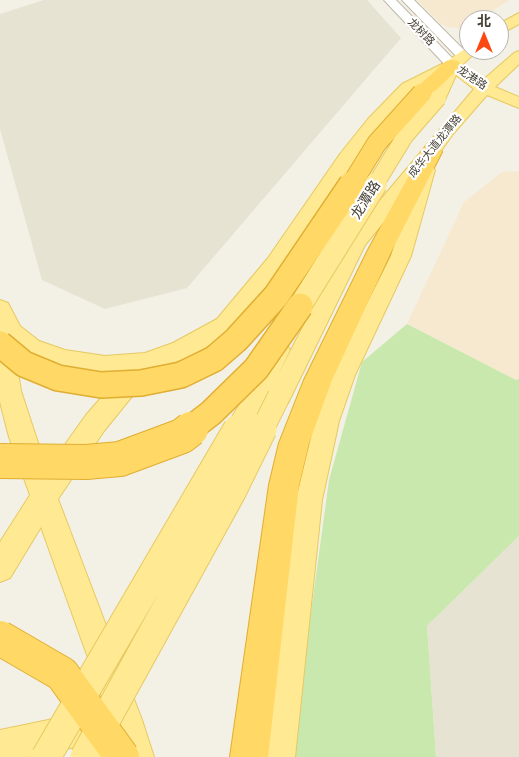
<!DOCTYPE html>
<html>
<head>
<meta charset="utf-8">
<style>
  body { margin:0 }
  #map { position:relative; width:519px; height:757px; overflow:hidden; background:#f3f0e5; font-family:Inter,"Noto Sans SC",sans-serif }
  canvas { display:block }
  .north { position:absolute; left:459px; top:10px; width:50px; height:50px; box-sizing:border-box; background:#fff; border:1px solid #b5b3ae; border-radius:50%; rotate:0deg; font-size:14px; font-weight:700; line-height:20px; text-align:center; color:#464135 }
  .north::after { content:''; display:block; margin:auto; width:18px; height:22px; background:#fe4812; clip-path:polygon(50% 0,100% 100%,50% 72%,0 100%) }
</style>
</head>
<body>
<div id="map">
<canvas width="519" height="757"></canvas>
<div class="north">北</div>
</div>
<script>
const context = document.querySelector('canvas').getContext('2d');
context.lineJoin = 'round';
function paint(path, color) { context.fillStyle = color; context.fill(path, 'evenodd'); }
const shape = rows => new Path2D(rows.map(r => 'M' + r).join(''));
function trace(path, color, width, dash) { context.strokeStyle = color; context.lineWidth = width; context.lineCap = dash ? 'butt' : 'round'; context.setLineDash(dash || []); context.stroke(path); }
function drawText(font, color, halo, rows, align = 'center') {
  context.font = font + ' Inter,"Noto Sans SC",sans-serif'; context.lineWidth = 4.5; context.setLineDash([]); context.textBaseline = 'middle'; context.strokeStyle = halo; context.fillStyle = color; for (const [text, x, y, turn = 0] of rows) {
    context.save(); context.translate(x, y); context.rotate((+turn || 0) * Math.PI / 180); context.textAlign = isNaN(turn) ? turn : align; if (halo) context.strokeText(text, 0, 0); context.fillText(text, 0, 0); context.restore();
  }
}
paint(shape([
  [44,0,367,0,401,38,187,288,105,309,42,280,0,129,0,14],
  [519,536,519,757,436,757,427,626]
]), '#e7e3d3');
paint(shape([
  [417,0,509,0,479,20,469,20,469,27,466,29,448,27,440,23],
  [519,171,519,379,516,380,407,324,464,202,502,172]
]), '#f6e9d0');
paint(shape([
  [407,324,516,380,519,379,519,536,427,626,436,757,294,757,297,715,329,480,362,362]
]), '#c9e8ad');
const minor = shape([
  [384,0,396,0,456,62,458,65,456,68,448,68,384,0],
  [402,0,414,0,466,52,468,55,466,58,458,58,402,0]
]);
const major = shape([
  [519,13,519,24,499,35,499,24,519,13],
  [469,46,469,50,478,50,462,65,483,80,514,53,519,51,519,64,495,87,519,97,519,108,487,95,453,134,431,165,435,170,411,256,355,375,339,421,322,500,295,757,261,757,296,500,315,421,331,375,391,256,411,189,365,245,288,403,279,406,270,403,267,397,255,423,246,426,237,423,234,415,270,343,278,341,286,343,290,350,278,375,350,236,474,89,456,75,444,102,432,102,430,98,438,78,414,90,380,127,316,215,282,268,233,331,189,357,149,371,146,379,104,431,58,499,142,720,154,757,120,757,115,738,30,757,0,757,0,730,106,708,41,527,10,578,0,582,0,542,30,495,9,437,0,402,0,300,8,303,20,326,39,341,65,350,105,356,145,353,173,343,217,319,268,258,340,154,368,119,402,84,446,62,469,46],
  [14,347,23,355,65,370,105,376,122,374,86,415,47,470,21,391,14,347]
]);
const highway = shape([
  [452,60,458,61,461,65,458,69,429,97,415,97,412,93,415,89,446,61,452,60],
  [432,145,439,147,442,152,392,250,332,380,309,443,299,485,268,757,230,757,269,485,279,443,304,380,368,250,422,152,425,147,432,145]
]);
trace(minor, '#bfb9a8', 2);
trace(major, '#e6c961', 2);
trace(highway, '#e0ae32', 2);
paint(minor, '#fff');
paint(major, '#ffe993');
paint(highway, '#ffd865');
const majorBridgeFar2 = shape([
  [375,185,405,136,438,98]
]);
const majorBridgeFar1 = shape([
  [300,306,376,184],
  [237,430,246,415],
  [262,430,279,396]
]);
const majorBridge = shape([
  [46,757,238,429],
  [85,757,231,492,262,429]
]);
const highwayBridgeFar2 = shape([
  [351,185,377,143,422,93]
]);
const highwayBridgeFar1 = shape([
  [0,344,24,364,58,378,101,385,141,383,181,375,214,359,236,340,276,296,352,184],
  [189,430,211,413,256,369,300,306]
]);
const highwayBridge = shape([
  [0,461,86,462,120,459,182,436,191,429],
  [0,638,62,674,122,757]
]);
trace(majorBridgeFar2, '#e6c961', 18, []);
trace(majorBridgeFar1, '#e6c961', 24, []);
trace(majorBridge, '#e6c961', 31, []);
trace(highwayBridgeFar2, '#e0ae32', 21, []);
trace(highwayBridgeFar1, '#e0ae32', 28, []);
trace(highwayBridge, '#e0ae32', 36, []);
trace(majorBridgeFar2, '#ffe993', 16);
trace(majorBridgeFar1, '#ffe993', 22);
trace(majorBridge, '#ffe993', 29);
trace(highwayBridgeFar2, '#ffd865', 19);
trace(highwayBridgeFar1, '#ffd865', 25);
trace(highwayBridge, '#ffd865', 34);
drawText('11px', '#464135', '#fff', [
  ["龙树路",421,32,46],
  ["龙港路",472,78,34],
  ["成华大道龙潭路",435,146,-51]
]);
drawText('14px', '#464135', '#fff', [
  ["龙潭路",366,200,-58]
]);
</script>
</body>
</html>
